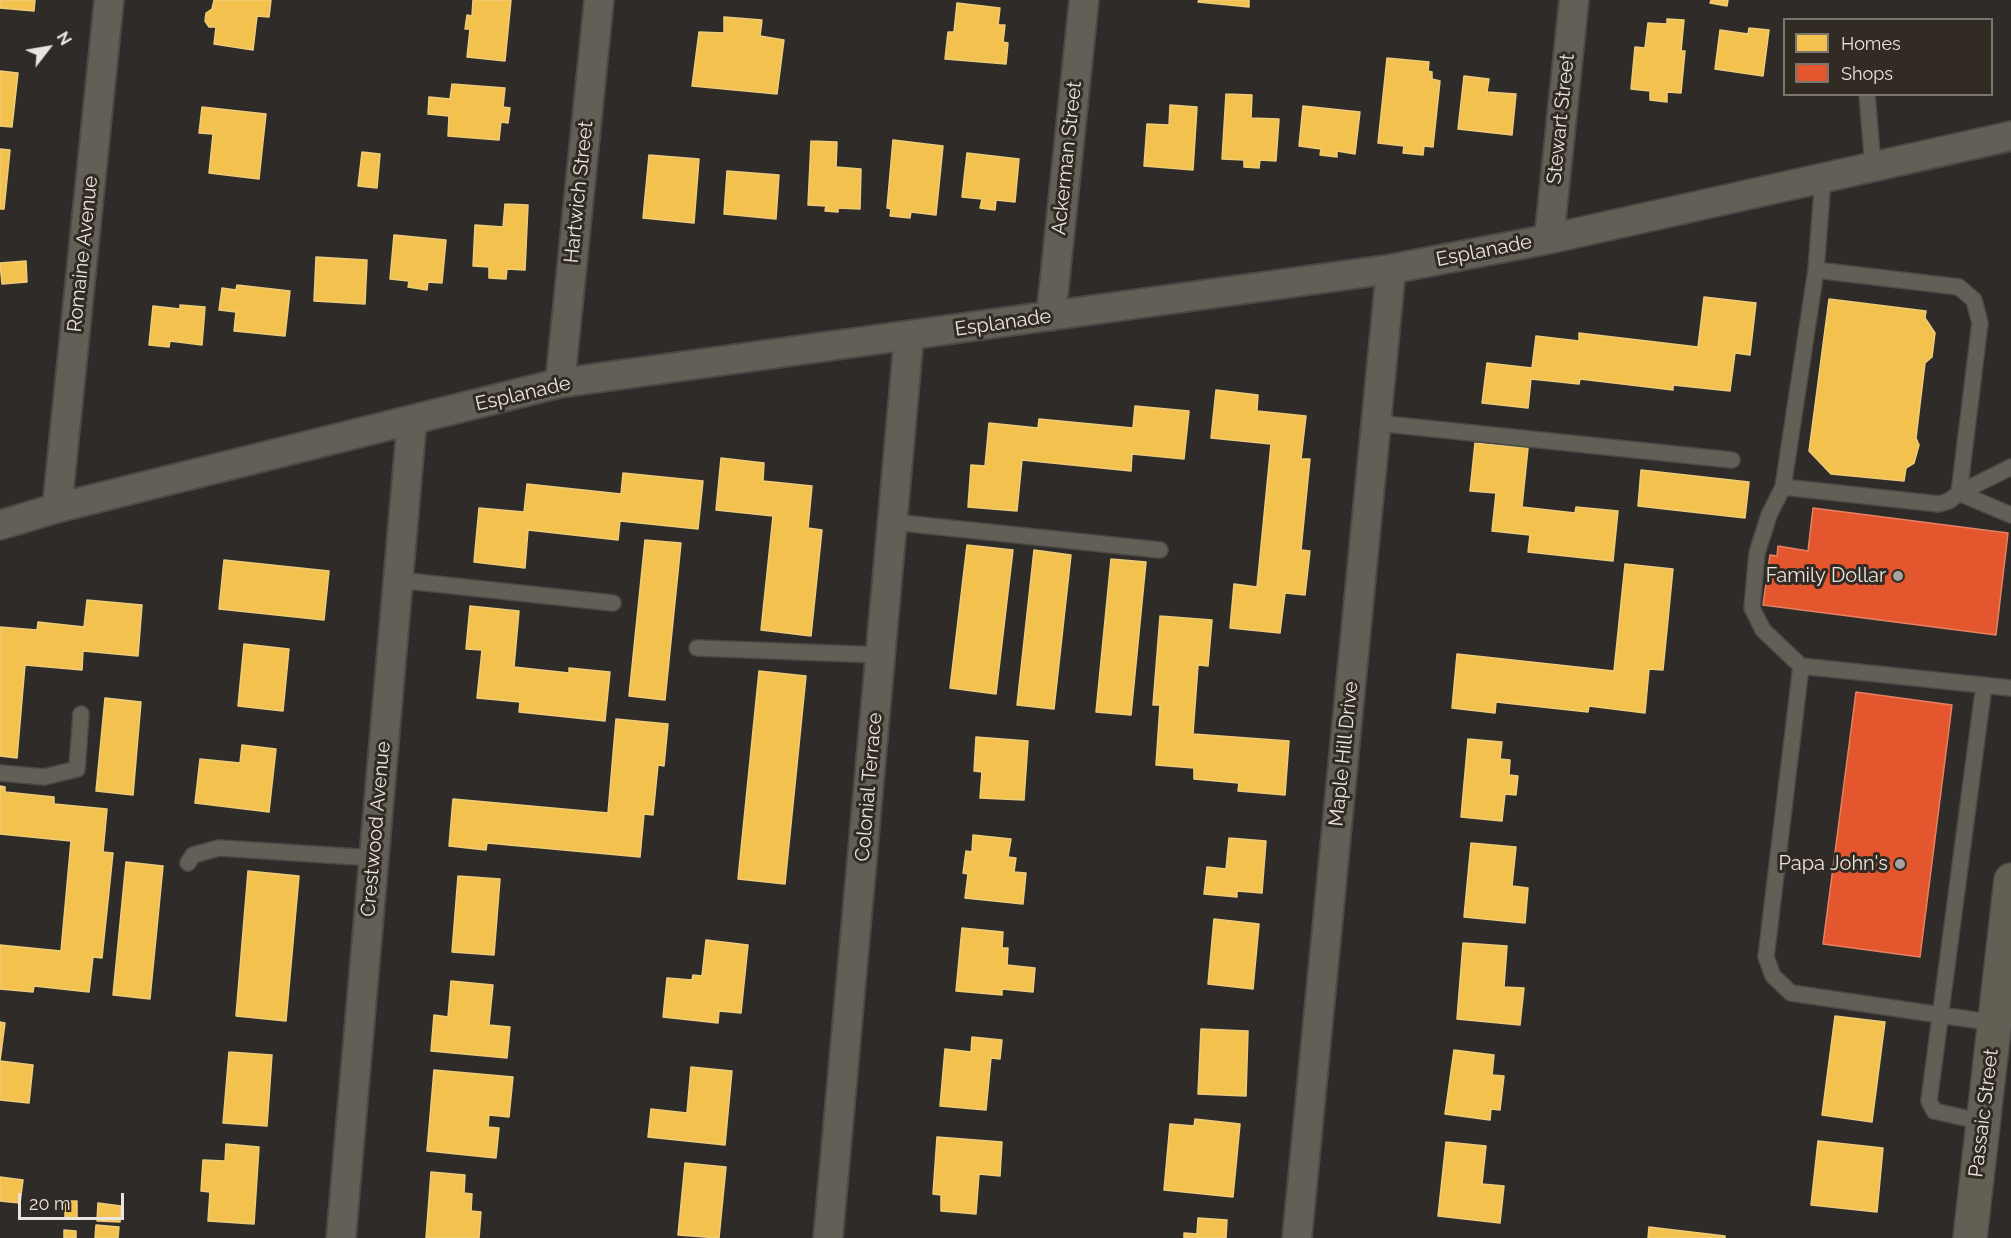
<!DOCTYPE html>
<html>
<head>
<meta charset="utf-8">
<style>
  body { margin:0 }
  #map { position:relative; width:2011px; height:1238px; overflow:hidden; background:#2e2b28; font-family:Raleway,sans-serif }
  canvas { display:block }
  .legend { position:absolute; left:1783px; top:18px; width:210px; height:78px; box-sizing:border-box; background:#322b24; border:2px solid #7b756f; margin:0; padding:8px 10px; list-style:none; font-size:18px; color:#e9e4df }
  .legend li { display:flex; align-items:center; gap:12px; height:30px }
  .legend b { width:30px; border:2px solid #7b756f }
  .north { position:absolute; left:18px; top:18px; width:60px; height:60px; -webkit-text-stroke:4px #322b24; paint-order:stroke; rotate:59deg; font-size:16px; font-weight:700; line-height:24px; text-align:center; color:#e9e4df }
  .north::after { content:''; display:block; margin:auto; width:21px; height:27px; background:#e9e4df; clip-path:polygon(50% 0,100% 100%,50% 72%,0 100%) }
  .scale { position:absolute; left:18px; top:1193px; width:106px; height:27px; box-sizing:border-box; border:3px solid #e9e4df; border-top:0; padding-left:8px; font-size:18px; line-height:21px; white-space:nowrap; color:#e9e4df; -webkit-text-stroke:4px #322b24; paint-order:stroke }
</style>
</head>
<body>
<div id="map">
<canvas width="2011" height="1238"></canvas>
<ul class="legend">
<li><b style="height:16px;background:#f2c14e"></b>Homes</li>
<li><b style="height:16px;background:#e4572e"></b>Shops</li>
</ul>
<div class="north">N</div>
<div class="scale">20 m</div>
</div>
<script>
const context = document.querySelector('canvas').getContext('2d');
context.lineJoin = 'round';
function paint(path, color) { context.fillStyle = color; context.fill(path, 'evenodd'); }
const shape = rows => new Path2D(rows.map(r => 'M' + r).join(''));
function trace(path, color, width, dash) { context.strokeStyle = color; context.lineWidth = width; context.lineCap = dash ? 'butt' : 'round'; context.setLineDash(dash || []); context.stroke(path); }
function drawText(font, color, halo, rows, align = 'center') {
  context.font = font + ' Raleway,sans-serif'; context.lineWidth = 6; context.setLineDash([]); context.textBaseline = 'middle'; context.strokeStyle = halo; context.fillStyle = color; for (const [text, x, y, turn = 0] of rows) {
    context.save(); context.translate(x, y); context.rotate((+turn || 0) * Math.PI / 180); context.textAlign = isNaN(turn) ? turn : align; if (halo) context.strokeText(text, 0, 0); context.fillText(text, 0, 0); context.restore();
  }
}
const homes = shape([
  [0,0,35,0,34,11,0,8,0,0],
  [214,0,271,0,269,17,257,16,253,50,214,44,216,27,209,27,205,21,206,13,212,9,214,0],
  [473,0,511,0,505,61,467,57,470,29,465,29,467,15,472,16,473,0],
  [1199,0,1249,0,1249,7,1198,2,1199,0],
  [1711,0,1728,0,1727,6,1710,3,1711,0],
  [957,3,1000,8,998,25,1005,25,1003,42,1008,43,1006,64,945,59,948,32,954,32,957,3],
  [724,17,762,20,760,36,784,40,777,94,692,86,699,32,724,33,724,17],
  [1667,19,1684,20,1681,51,1685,51,1681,93,1667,92,1667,102,1650,100,1650,91,1631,89,1635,47,1645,48,1648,23,1667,24,1667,19],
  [1749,28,1769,30,1763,76,1715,69,1720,30,1748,34,1749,28],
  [1387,58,1429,62,1428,71,1432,72,1432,79,1440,81,1433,147,1424,146,1423,155,1403,153,1404,146,1378,143,1387,58],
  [0,71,18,73,12,127,0,126,0,71],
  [1464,76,1489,79,1487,92,1516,94,1512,135,1458,129,1464,76],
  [452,84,505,88,503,107,510,108,508,123,501,122,499,140,448,136,449,116,428,114,429,97,450,99,452,84],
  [1226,94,1252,95,1251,118,1279,119,1276,161,1260,160,1259,168,1244,167,1244,160,1222,159,1226,94],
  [1170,105,1197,107,1193,170,1144,166,1147,124,1169,125,1170,105],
  [1303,106,1360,112,1355,154,1337,151,1337,157,1320,155,1321,149,1299,146,1303,106],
  [202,107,266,114,259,179,209,173,213,134,199,133,202,107],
  [893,140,943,146,936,215,911,212,910,218,890,216,891,209,887,208,893,140],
  [811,141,837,142,836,167,861,169,860,209,838,208,838,212,825,211,826,206,808,205,811,141],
  [0,149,10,150,4,209,0,209,0,149],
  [362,152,380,154,377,188,358,186,362,152],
  [967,153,1019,159,1015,202,996,200,995,210,980,208,982,199,962,197,967,153],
  [649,155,699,159,694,223,643,218,649,155],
  [727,171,779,175,776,219,724,214,727,171],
  [505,204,528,205,525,270,507,269,506,279,489,278,489,267,473,266,475,225,503,227,505,204],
  [394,235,446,240,442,283,428,282,427,290,408,287,409,281,390,279,394,235],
  [316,257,367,260,365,304,314,301,316,257],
  [26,261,27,282,2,284,0,263,26,261],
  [237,285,290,291,285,336,234,331,236,312,219,310,222,288,236,290,237,285],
  [1704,297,1756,303,1750,355,1735,353,1730,391,1673,385,1673,390,1580,379,1579,384,1531,379,1528,408,1482,403,1487,363,1532,368,1536,336,1579,341,1579,333,1698,347,1704,297],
  [1829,299,1926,311,1925,318,1935,333,1932,357,1925,363,1916,438,1919,445,1914,463,1906,468,1904,481,1831,474,1809,451,1829,299],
  [180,305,205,307,202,345,170,341,169,347,149,345,153,306,180,309,180,305],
  [1216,390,1258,395,1257,411,1306,416,1301,459,1310,459,1301,550,1310,551,1305,595,1285,593,1280,633,1230,628,1234,584,1257,587,1271,444,1211,438,1216,390],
  [1135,406,1189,411,1184,459,1132,454,1131,471,1022,460,1017,511,968,507,971,465,985,466,989,423,1038,428,1039,419,1133,428,1135,406],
  [1475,443,1528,448,1522,507,1575,513,1576,507,1618,511,1613,561,1528,552,1530,535,1492,531,1496,493,1470,491,1475,443],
  [721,458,764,463,763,481,812,486,808,528,822,530,811,636,761,630,773,516,716,510,721,458],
  [1641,470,1749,482,1745,518,1638,506,1641,470],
  [623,473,703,481,698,529,620,521,618,540,528,530,525,568,474,562,479,508,524,512,527,484,621,494,623,473],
  [645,540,681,543,665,700,629,696,645,540],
  [967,545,1013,550,996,694,950,688,967,545],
  [1034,550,1071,555,1054,709,1017,705,1034,550],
  [1111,559,1146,562,1131,715,1096,712,1111,559],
  [224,560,329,571,324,620,219,609,224,560],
  [1625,564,1673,569,1663,670,1649,669,1645,713,1589,706,1588,712,1496,702,1495,713,1452,708,1457,654,1614,671,1625,564],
  [87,600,142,605,138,656,83,651,82,670,25,665,17,758,0,756,0,627,37,630,38,622,84,627,87,600],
  [470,606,519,611,514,667,569,673,569,668,610,672,605,721,519,712,520,702,477,698,482,650,466,649,470,606],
  [1160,616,1212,620,1208,666,1198,665,1193,734,1289,741,1285,795,1238,791,1239,783,1194,779,1194,768,1156,765,1160,705,1153,705,1160,616],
  [244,644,289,649,283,711,238,706,244,644],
  [759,671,806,676,785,884,738,879,759,671],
  [105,698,141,702,133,795,96,791,105,698],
  [616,719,668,724,664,766,658,765,653,815,644,814,640,857,487,843,486,850,449,846,453,799,608,813,616,719],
  [976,737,1028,741,1024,800,980,798,982,772,974,771,976,737],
  [1468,739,1502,742,1500,759,1510,760,1509,775,1518,776,1516,795,1505,794,1502,821,1461,817,1468,739],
  [242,745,276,749,269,812,195,803,200,759,240,763,242,745],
  [0,786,5,787,5,792,54,797,54,804,107,809,103,852,113,853,102,958,93,957,89,992,34,986,33,992,0,989,0,945,61,951,71,841,0,834,0,786],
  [973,835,1011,839,1008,857,1016,858,1014,872,1026,873,1023,904,965,898,968,874,963,873,966,851,972,852,973,835],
  [1229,838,1266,841,1262,893,1237,891,1237,897,1204,894,1207,867,1226,869,1229,838],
  [1471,843,1516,847,1512,886,1528,888,1525,923,1464,917,1471,843],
  [126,862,163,866,150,999,113,995,126,862],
  [248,871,299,876,286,1021,236,1016,248,871],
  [458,876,500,879,494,955,452,952,458,876],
  [1214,919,1259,924,1253,989,1208,984,1214,919],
  [962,928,1003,932,1002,948,1008,948,1007,965,1035,968,1033,992,1002,989,1002,995,956,991,962,928],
  [706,940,748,945,741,1013,719,1011,718,1023,663,1017,667,978,692,980,693,975,702,976,706,940],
  [1463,943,1507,946,1504,987,1524,988,1520,1025,1457,1019,1463,943],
  [451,981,493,985,489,1025,510,1027,507,1058,431,1051,434,1015,448,1017,451,981],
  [1835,1016,1885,1022,1872,1122,1822,1115,1835,1016],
  [0,1022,5,1023,0,1061,33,1065,29,1103,0,1100,0,1022],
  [1201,1029,1248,1031,1246,1096,1198,1094,1201,1029],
  [972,1037,1002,1040,1000,1059,991,1058,986,1110,940,1106,945,1049,971,1052,972,1037],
  [1454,1050,1494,1055,1492,1075,1504,1076,1500,1110,1491,1109,1490,1120,1445,1114,1454,1050],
  [229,1052,272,1055,267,1126,223,1123,229,1052],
  [691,1067,732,1071,725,1145,648,1137,651,1109,687,1113,691,1067],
  [434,1070,513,1077,509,1117,489,1115,488,1127,499,1128,496,1158,427,1151,434,1070],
  [1195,1119,1240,1124,1233,1197,1164,1190,1170,1124,1194,1126,1195,1119],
  [937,1137,1002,1142,1000,1176,979,1174,976,1214,941,1211,941,1195,933,1194,937,1137],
  [1818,1141,1883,1148,1877,1212,1811,1205,1818,1141],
  [1446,1142,1486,1146,1482,1184,1504,1186,1500,1223,1438,1216,1446,1142],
  [226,1144,259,1147,254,1224,208,1221,210,1192,201,1191,203,1160,225,1161,226,1144],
  [685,1163,726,1167,719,1238,678,1235,685,1163],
  [431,1172,465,1175,464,1193,472,1194,471,1211,481,1212,479,1238,426,1238,431,1172],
  [0,1177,23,1180,20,1203,0,1201,0,1177],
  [65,1201,77,1201,77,1218,65,1217,65,1201],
  [98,1203,121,1206,120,1222,97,1221,98,1203],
  [1198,1218,1227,1220,1226,1238,1184,1238,1184,1233,1197,1234,1198,1218],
  [96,1225,119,1227,118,1238,95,1238,96,1225],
  [1649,1227,1725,1236,1725,1238,1648,1238,1649,1227],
  [64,1230,76,1231,76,1238,64,1238,64,1230]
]);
paint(homes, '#f2c14e');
trace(homes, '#efcc7a', 1.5);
const shops = shape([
  [1813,508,2008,533,1996,635,1763,605,1770,555,1777,556,1778,546,1808,551,1813,508],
  [1856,692,1952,705,1920,957,1823,944,1856,692]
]);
paint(shops, '#e4572e');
trace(shops, '#e68163', 1.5);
const service = shape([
  [1867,94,1873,167],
  [1823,178,1816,270,1959,287,1974,300,1980,323,1959,493],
  [1816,270,1783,487,1769,515,1757,553,1752,608,1763,630,1801,666,1766,957,1773,976,1791,993,1995,1023],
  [1376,423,1732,460],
  [1783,487,1939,504,1949,501,1959,493,2011,467],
  [1959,493,2011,515],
  [892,522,1160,550],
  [398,580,613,603],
  [697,648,880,655],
  [1801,666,2011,688],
  [0,773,44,777,77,769,81,714],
  [188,863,193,855,219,848,374,858],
  [1983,1122,1934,1111,1929,1101,1984,685]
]);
const minor = shape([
  [1549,239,1574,0],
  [1051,316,1084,0],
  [560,383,599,0],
  [57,508,109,0],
  [0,525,57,508,560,383,1391,269,1549,239,2011,136],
  [341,1238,412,420],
  [828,1238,909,336],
  [1297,1238,1391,269]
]);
const secondary = shape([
  [1970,1238,2011,880]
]);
trace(service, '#4b4946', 18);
trace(minor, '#4b4946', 32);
trace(secondary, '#4b4946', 36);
trace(service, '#625f57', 15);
trace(minor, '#625f57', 28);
trace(secondary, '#625f55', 33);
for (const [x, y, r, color] of [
  [1898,576,6,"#a8a39f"],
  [1900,864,6,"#a8a39f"]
]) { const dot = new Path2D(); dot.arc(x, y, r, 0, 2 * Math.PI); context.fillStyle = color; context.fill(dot); trace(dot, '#322b24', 2); }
drawText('20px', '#e9e4df', '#322b24', [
  ["Stewart Street",1561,119,-84],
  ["Ackerman Street",1067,158,-84],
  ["Hartwich Street",579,192,-84],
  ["Esplanade",1484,251,-11],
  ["Romaine Avenue",83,254,-84],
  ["Esplanade",1003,323,-8],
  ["Esplanade",523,394,-13],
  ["Maple Hill Drive",1344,754,-84],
  ["Colonial Terrace",869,787,-85],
  ["Crestwood Avenue",376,829,-85],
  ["Passaic Street",1984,1113,-83]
]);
drawText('20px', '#e9e4df', '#322b24', [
  ["Family Dollar",1886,576],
  ["Papa John's",1888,864]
], 'right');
</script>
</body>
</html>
